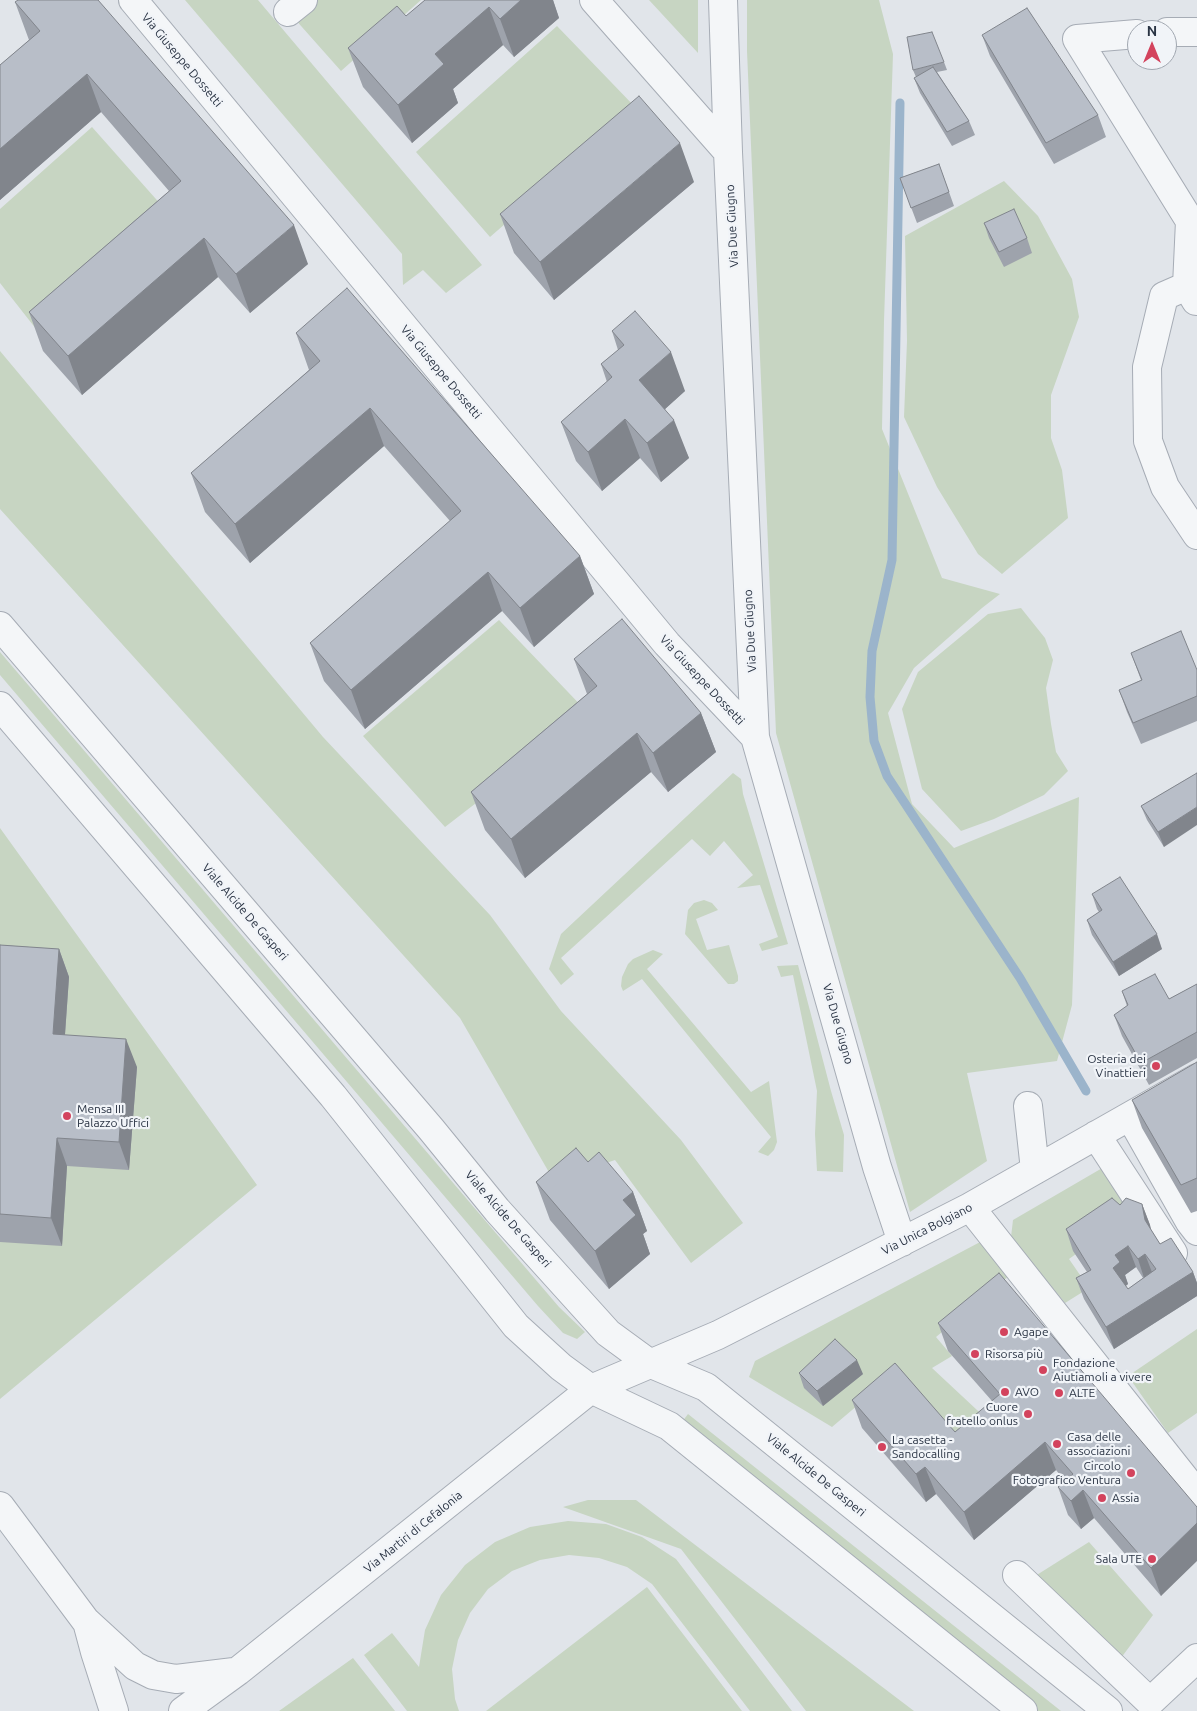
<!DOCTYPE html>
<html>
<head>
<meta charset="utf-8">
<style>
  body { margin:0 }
  #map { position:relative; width:1197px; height:1711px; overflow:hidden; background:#e1e5ea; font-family:Ubuntu,sans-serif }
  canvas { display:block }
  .north { position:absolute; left:1127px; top:20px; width:50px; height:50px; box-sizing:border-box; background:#f1f4f8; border:1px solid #a1a7b0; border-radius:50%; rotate:0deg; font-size:14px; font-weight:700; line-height:20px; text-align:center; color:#293343 }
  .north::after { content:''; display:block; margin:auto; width:18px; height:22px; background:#d3435d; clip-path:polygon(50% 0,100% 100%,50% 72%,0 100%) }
</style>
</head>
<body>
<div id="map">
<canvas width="1197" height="1711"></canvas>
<div class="north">N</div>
</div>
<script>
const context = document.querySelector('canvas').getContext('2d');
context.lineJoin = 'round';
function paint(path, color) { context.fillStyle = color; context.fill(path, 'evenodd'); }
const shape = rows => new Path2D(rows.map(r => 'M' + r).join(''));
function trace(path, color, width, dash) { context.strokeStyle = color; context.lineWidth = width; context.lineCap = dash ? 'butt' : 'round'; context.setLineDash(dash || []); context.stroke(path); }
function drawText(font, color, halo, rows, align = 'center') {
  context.font = font + ' Ubuntu,sans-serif'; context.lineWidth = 4.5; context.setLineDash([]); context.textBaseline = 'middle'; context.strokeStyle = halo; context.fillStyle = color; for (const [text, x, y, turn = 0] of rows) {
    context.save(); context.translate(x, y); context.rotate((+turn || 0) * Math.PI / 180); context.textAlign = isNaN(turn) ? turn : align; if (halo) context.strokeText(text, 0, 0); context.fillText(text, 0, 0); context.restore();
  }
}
paint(shape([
  [185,0,258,0,482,265,446,293,423,270,403,285,402,254],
  [278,0,421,0,341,71],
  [649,0,698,0,698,53],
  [747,0,879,0,893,54,884,321,882,429,942,578,1000,594,982,608,914,668,888,713,912,804,954,848,1079,797,1072,1005,1057,1061,967,1073,987,1161,910,1212,776,733,747,51],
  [557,26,637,109,490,237,416,152],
  [92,127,179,225,40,334,0,283,0,209],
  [1004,181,1038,216,1072,279,1079,317,1051,395,1051,438,1062,470,1068,518,1002,574,978,554,937,487,904,417,907,341,905,236],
  [0,351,323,737,490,915,561,1011,681,1140,743,1223,691,1263,615,1160,554,1181,460,1018,0,509],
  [1021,608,1045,638,1053,660,1046,688,1051,724,1056,752,1068,771,1044,795,994,819,961,831,922,789,902,709,918,672,988,614],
  [499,620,590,715,445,827,363,736],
  [0,652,559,1307,585,1332,577,1339,563,1333,538,1306,0,675],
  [733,773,741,779,743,794,788,944,762,951,759,944,778,937,760,885,737,888,753,875,724,841,710,856,692,839,561,958,574,974,561,985,549,969,561,934],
  [0,828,257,1185,0,1399],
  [704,900,712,903,718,910,696,919,707,950,729,945,738,976,738,981,734,984,728,984,685,934,688,910,694,903],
  [653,950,663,954,647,969,751,1092,769,1081,777,1142,774,1150,768,1156,758,1152,771,1137,642,979,623,991,621,986,622,977,628,964,633,959],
  [798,965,831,1091,844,1135,843,1172,817,1171,815,1134,817,1091,793,975,781,977,777,966],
  [1104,1167,1137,1210,1069,1259,1089,1288,1065,1303,1011,1237,1013,1220],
  [982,1241,1010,1275,936,1337,952,1356,932,1368,992,1424,962,1452,891,1377,832,1427,749,1377,755,1361],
  [1197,1329,1197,1413,1168,1433,1128,1376],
  [688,1414,1061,1711,1036,1711,679,1426],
  [588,1500,636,1500,914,1711,806,1711,681,1549,563,1507],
  [568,1521,606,1524,642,1537,676,1559,792,1711,750,1711,652,1584,627,1567,599,1558,569,1555,540,1560,512,1571,488,1589,470,1613,458,1640,452,1669,455,1699,459,1711,407,1711,364,1655,392,1633,419,1667,425,1630,441,1595,465,1565,495,1542,530,1527],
  [1089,1542,1153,1615,1118,1662,1032,1578],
  [647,1587,742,1711,486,1711],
  [353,1658,395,1711,279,1711]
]), '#c7d5c2');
trace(shape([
  [900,103,892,560,872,651,870,697,874,741,887,776,1020,978,1086,1091]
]), '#9bb4cb', 9);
const minor = shape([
  [133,0,667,644,755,737],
  [594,0,728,152],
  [723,0,728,152,755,737,877,1167,902,1242],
  [288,12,303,0],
  [1167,32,1197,32],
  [1137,34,1077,39,1190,221,1187,286],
  [1196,301,1187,286,1164,296,1147,367,1148,441,1165,487,1197,535],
  [0,626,431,1129,497,1210,608,1333,649,1363,706,1387,1108,1711],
  [0,706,333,1096,516,1326,561,1367,591,1389,669,1426,1023,1711],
  [1028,1106,1035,1170],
  [1130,1116,1190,1222,1197,1231],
  [1096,1135,1173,1253],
  [970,1207,1197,1494],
  [0,1506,88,1624],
  [1017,1575,1150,1702,1197,1658],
  [114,1711,95,1652,87,1622,135,1666,153,1675,176,1679,234,1672],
  [183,1711,238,1671,591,1389,718,1335,970,1207,1197,1078]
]);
trace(minor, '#a6acb5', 30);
trace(minor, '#f4f6f8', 28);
paint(shape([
  [425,0,553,0,559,18,514,57,503,45,453,89,458,103,412,143,363,87,348,48,406,16],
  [15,2,308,264,250,313,218,277,82,395,43,351,29,312,169,191,101,112,0,200,0,65,29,40],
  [982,35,1098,115,1106,137,1054,164,990,56],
  [944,62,947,70,937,72,969,121,975,135,952,146,920,93,914,78,916,77,913,70],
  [939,164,954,206,917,223,900,178],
  [694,182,554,300,514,253,500,214],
  [984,223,1027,238,1032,253,1004,267,989,238],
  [612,331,685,391,665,409,689,458,661,482,640,458,602,491,576,461,561,422,607,382,601,364,618,350],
  [296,333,580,556,594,594,534,647,502,611,365,729,324,681,310,643,450,521,384,446,250,563,205,512,191,473,309,370],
  [1131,653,1197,670,1197,721,1141,744,1127,712,1119,690,1141,680],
  [574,659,701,713,716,752,668,792,651,772,525,878,485,830,471,792,587,694],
  [1197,773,1164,847,1147,820,1141,806],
  [1092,894,1162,949,1119,976,1092,935,1087,920,1099,912,1097,909],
  [0,945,59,949,69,977,65,1035,137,1067,129,1170,67,1166,62,1246,0,1242],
  [1197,984,1197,1058,1149,1085,1122,1036,1114,1015,1127,1006,1122,991,1169,999],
  [1197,1062,1197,1211,1191,1213,1142,1128,1132,1100],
  [588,1162,633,1192,647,1231,643,1234,650,1254,609,1289,550,1220,536,1182],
  [1142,1204,1150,1225,1151,1230,1160,1244,1193,1272,1197,1283,1197,1296,1114,1349,1084,1299,1076,1278,1087,1272,1073,1251,1066,1229,1120,1205],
  [1136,1267,1143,1278,1128,1289,1126,1286,1128,1284,1125,1275],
  [938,1323,1197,1507,1161,1596,1094,1518,1081,1529,1068,1515,1058,1487,1065,1481,1056,1470,974,1540,936,1494,926,1502,862,1428,852,1400,955,1432,992,1401,948,1351],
  [799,1373,863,1374,823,1406,804,1388]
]), '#9ea3ac');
paint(shape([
  [521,0,553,0,559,18,514,57,500,19],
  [489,7,503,45,453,89,458,103,412,143,398,105,435,54],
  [87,74,101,112,0,200,0,149],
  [680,143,694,182,554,300,540,262],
  [294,225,308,264,250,313,236,274],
  [204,238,218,277,82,395,68,356],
  [671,352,685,391,654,419,639,380],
  [370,408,384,446,250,563,235,524],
  [625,419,640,458,602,491,588,452],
  [674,420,689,458,661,482,647,443],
  [580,556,594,594,534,647,520,608],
  [488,572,502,611,365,729,351,690],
  [701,713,716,752,668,792,653,753],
  [637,733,651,772,525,878,511,839],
  [1197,807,1197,825,1164,847,1158,832],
  [1157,934,1162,949,1119,976,1113,962],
  [59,949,69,977,63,1062,53,1034],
  [126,1039,137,1067,129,1170,119,1142],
  [57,1138,67,1166,62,1246,51,1218],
  [633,1192,647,1231,643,1234,650,1254,609,1289,595,1251,623,1200],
  [1142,1204,1150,1225,1153,1242,1145,1220],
  [1128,1246,1136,1267,1125,1275,1128,1284,1121,1289,1113,1268,1115,1255],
  [1145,1254,1153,1275,1145,1281,1138,1259],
  [1193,1272,1197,1283,1197,1296,1114,1349,1106,1327],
  [857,1360,863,1374,823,1406,817,1391],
  [1045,1442,1056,1470,974,1540,964,1512],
  [925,1467,936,1494,926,1502,916,1474],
  [1083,1490,1094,1518,1081,1529,1071,1501],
  [1197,1523,1197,1561,1161,1596,1151,1568]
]), '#81858c');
const building = shape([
  [18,0,98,0,294,225,236,274,204,238,68,356,29,312,181,181,87,74,0,149,0,65,40,31,15,2,18,0],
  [425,0,521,0,500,19,489,7,435,54,444,64,398,105,348,48,397,6,406,16,425,0],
  [1027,8,1098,115,1046,143,982,35,1027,8],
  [932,32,944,62,913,70,907,37,932,32],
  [933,67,969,121,947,132,914,78,933,67],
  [639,96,680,143,540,262,500,214,639,96],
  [939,164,949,192,911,208,900,178,939,164],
  [1014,209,1027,238,999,252,984,223,1014,209],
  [347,288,580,556,520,608,488,572,351,690,310,643,461,511,370,408,235,524,191,473,320,361,296,333,347,288],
  [635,311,671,352,639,380,674,420,647,443,625,419,588,452,561,422,612,377,601,364,624,345,612,331,635,311],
  [622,619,701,713,653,753,637,733,511,839,471,792,597,686,574,659,622,619],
  [1181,631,1197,670,1197,696,1133,723,1119,690,1142,680,1131,653,1181,631],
  [1197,773,1197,807,1158,832,1141,806,1197,773],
  [1120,877,1157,934,1113,962,1087,920,1102,910,1092,894,1120,877],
  [0,945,59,949,53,1034,126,1039,119,1142,57,1138,51,1218,0,1214,0,945],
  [1155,974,1169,999,1197,984,1197,1032,1141,1063,1114,1015,1128,1005,1122,991,1155,974],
  [1197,1062,1197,1178,1181,1185,1132,1100,1197,1062],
  [576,1148,588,1162,599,1152,633,1192,623,1200,636,1215,595,1251,536,1182,576,1148],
  [1112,1198,1120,1205,1126,1198,1142,1204,1145,1220,1160,1244,1171,1238,1193,1272,1106,1327,1076,1278,1091,1270,1066,1229,1112,1198],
  [1128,1246,1138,1259,1145,1254,1156,1269,1128,1289,1113,1268,1120,1262,1115,1255,1128,1246],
  [999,1273,1197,1507,1197,1523,1151,1568,1083,1490,1071,1501,1058,1487,1073,1474,1045,1442,964,1512,925,1467,916,1474,852,1400,895,1363,955,1432,1000,1394,938,1323,999,1273],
  [835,1339,857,1360,817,1391,799,1373,835,1339]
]);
paint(building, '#b8bec8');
trace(building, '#81858c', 1);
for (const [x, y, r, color] of [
  [1156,1066,5,"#d3435d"],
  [67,1116,5,"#d3435d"],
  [1004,1332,5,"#d3435d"],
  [975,1354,5,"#d3435d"],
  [1043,1370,5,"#d3435d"],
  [1005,1392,5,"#d3435d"],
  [1059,1393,5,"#d3435d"],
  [1028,1414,5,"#d3435d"],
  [1057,1444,5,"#d3435d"],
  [882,1447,5,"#d3435d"],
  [1131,1473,5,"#d3435d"],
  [1102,1498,5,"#d3435d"],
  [1152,1559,5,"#d3435d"]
]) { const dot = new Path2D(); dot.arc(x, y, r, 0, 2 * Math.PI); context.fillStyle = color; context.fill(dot); trace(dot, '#f1f4f8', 2); }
drawText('12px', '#293343', '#f1f4f8', [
  ["Via Giuseppe Dossetti",182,60,50],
  ["Via Due Giugno",732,226,-93],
  ["Via Giuseppe Dossetti",441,372,50],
  ["Via Due Giugno",750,631,-93],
  ["Via Giuseppe Dossetti",702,680,47],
  ["Viale Alcide De Gasperi",245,912,49],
  ["Via Due Giugno",838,1024,74],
  ["Viale Alcide De Gasperi",508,1219,49],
  ["Via Unica Bolgiano",927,1229,-27],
  ["Viale Alcide De Gasperi",816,1475,39],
  ["Via Martiri di Cefalonia",413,1532,-39]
]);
drawText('12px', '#293343', '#f1f4f8', [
  ["Osteria dei",1146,1059,"right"],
  ["Vinattieri",1146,1073,"right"],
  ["Mensa III",77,1109],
  ["Palazzo Uffici",77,1123],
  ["Agape",1014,1332],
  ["Risorsa più",985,1354],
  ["Fondazione",1053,1363],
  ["Aiutiamoli a vivere",1053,1377],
  ["AVO",1015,1392],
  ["ALTE",1069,1393],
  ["Cuore",1018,1407,"right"],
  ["fratello onlus",1018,1421,"right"],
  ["Casa delle",1067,1437],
  ["associazioni",1067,1451],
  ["La casetta -",892,1440],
  ["Sandocalling",892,1454],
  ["Circolo",1121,1466,"right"],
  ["Fotografico Ventura",1121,1480,"right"],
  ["Assia",1112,1498],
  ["Sala UTE",1142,1559,"right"]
], 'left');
</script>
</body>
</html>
